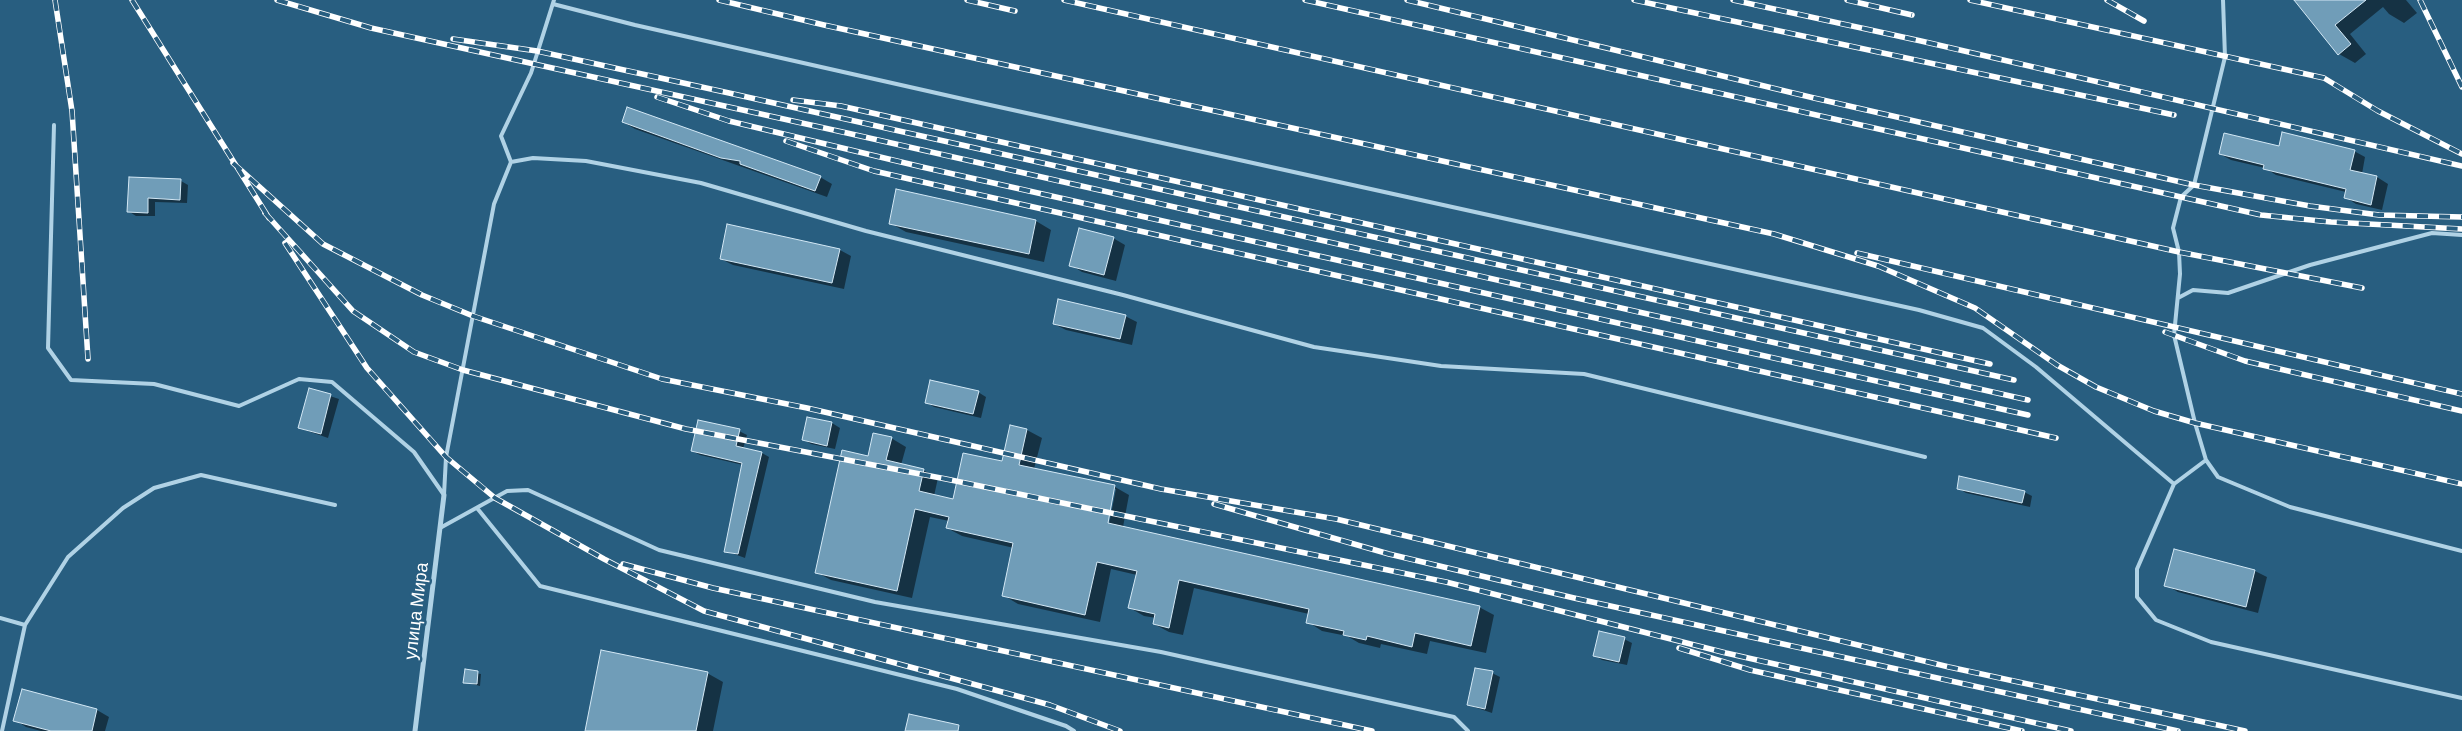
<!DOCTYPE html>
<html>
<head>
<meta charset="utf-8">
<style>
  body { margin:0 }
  canvas { display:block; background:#285e80 }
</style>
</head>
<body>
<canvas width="2462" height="731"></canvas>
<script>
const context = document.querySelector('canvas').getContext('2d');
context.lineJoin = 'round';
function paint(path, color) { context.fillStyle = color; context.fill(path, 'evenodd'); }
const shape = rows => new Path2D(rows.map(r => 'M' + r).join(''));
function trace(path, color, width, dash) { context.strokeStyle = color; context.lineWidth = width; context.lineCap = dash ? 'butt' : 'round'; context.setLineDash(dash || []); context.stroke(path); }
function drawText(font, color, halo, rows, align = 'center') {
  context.font = font + ' Barlow,sans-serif'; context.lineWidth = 5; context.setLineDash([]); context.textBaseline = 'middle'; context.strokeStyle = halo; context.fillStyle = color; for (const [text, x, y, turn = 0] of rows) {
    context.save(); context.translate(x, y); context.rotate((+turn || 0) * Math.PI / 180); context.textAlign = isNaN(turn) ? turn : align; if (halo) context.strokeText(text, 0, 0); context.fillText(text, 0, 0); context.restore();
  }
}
paint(shape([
  [2296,0,2406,0,2417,13,2404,23,2389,14,2383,7,2350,34,2366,54,2355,63,2339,54],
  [623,122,820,177,832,184,827,197,635,129],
  [2279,147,2354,151,2365,157,2362,174,2377,177,2388,184,2382,210,2356,204,2345,197,2346,192,2276,175,2265,168,2231,160,2220,154],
  [130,178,181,181,188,185,187,203,155,202,155,216,136,216,128,211],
  [1036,221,1051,230,1044,262,906,232,890,223],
  [1113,238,1125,245,1116,281,1082,272,1071,265],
  [840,250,851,256,844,289,733,265,721,259],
  [1125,316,1137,322,1132,345,1066,330,1054,324],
  [309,389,339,399,328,438,299,428],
  [978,392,986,397,981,418,934,407,926,402],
  [808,418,832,423,840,428,835,449,811,444,803,439],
  [1011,426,1027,430,1042,438,1034,469,1115,487,1129,495,1123,527,1479,607,1494,615,1486,653,1430,641,1427,654,1381,644,1380,648,1359,643,1347,636,1322,631,1308,622,1309,614,1194,588,1183,635,1169,632,1154,624,1156,618,1144,616,1130,608,1137,575,1111,569,1100,622,1018,604,1003,595,1014,548,962,536,947,528,949,521,930,517,912,598,831,580,816,572,869,458,891,438,906,447,901,465,923,470,938,478,934,496,954,500,1002,463],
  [1113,489,1116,489,1108,529,1105,529],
  [739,431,747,435,743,449,762,453,769,457,745,558,726,551,743,465,700,455,692,451],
  [1958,488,2024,492,2032,496,2030,507,1966,493],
  [2175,551,2255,571,2267,577,2258,613,2178,592,2166,585],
  [1624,639,1632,643,1627,665,1602,660,1594,655],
  [466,671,481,674,480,686,464,682],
  [707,673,723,682,713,731,586,731],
  [1492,673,1500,677,1492,713,1468,705],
  [23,690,97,710,109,717,105,731,41,731,26,727,15,720]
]), '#0007');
const building = shape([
  [2294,0,2366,0,2335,25,2351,44,2338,55,2294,0],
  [627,107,821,176,815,191,740,164,740,161,721,158,622,122,627,107],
  [2282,132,2355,150,2350,170,2377,176,2371,205,2344,198,2346,189,2263,169,2264,165,2219,154,2224,133,2279,146,2282,132],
  [129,177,181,179,180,200,148,198,148,213,127,212,129,177],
  [896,189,1036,220,1029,254,889,224,896,189],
  [727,224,840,249,832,283,720,259,727,224],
  [1079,228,1114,237,1104,275,1069,266,1079,228],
  [1058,299,1126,315,1120,339,1053,324,1058,299],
  [930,380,979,391,973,414,925,403,930,380],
  [309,388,331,394,321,434,298,428,309,388],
  [807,417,832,422,827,446,802,440,807,417],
  [698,420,740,429,736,446,762,452,738,554,724,552,742,463,691,451,698,420],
  [1010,425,1027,429,1019,465,1115,485,1108,523,1480,606,1471,646,1415,633,1412,647,1367,636,1366,640,1343,635,1344,631,1306,623,1309,609,1179,580,1169,628,1153,624,1155,614,1128,608,1137,571,1097,562,1085,615,1002,596,1013,543,946,528,949,517,915,509,897,591,815,573,842,450,868,456,873,433,892,437,886,460,924,469,919,491,953,499,963,453,1002,461,1010,425],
  [1959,476,2025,491,2022,503,1957,489,1959,476],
  [2174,549,2255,570,2246,607,2164,586,2174,549],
  [1599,631,1625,637,1619,662,1593,656,1599,631],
  [601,650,708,672,696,731,585,731,601,650],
  [1475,668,1493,671,1485,709,1467,705,1475,668],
  [465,669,478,671,477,684,463,683,465,669],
  [22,689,97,709,92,731,51,731,13,721,22,689],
  [909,714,959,725,958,731,905,731,909,714]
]);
paint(building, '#709db8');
trace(building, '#d3e8f5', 1);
trace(shape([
  [2223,0,2225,57,2194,185,2181,197,2173,228,2179,252,2180,274,2174,335,2195,423,2206,460,2218,477,2290,507,2462,551],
  [553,4,635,25,963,99,1919,310,1983,328,2036,367,2174,484,2137,569,2137,597,2156,620,2211,642,2462,698],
  [54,125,48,348,71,380,154,384,239,406,299,379,332,382,414,452,444,495],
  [511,162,501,136,531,73,554,0],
  [2178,298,2193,290,2228,293,2310,265,2432,233,2462,235],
  [2174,484,2206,460],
  [444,495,446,457,494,204,511,162,533,158,586,161,701,183,866,231,1123,295,1314,347,1441,366,1584,374,1925,457],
  [477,508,540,586,957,689,1066,726,1074,731],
  [440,528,507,491,528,490,659,550,875,602,1161,652,1454,717,1468,731],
  [0,618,25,625],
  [2,731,25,625,68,557,123,508,154,488,201,475,335,505]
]), '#b0d2e5', 4);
trace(shape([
  [415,731,444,495]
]), '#b0d2e5', 5);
const rail = shape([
  [55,0,72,111,88,359],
  [132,0,269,218],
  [277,0,371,28,847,133,2028,400],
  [719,0,824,25,1774,234,1878,266,1975,308,2057,365,2096,387,2154,411,2195,423,2462,484],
  [967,0,1015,11],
  [1064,0,2179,252,2362,288],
  [1305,0,2261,215,2331,222,2462,229],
  [1407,0,1814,98,2194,185,2310,206,2379,215,2462,217],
  [1634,0,2174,115],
  [1733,0,1921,41,2462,166],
  [1847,0,1912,15],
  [1970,0,2324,78,2378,111,2462,154],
  [2107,0,2144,21],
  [2420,0,2462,87],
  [453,39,537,51,729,93,2014,380],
  [657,97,729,121,922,167,2028,415],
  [793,100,841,106,1990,364],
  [786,141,874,171,2056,438],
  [233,163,323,244,422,295,473,316,662,379,807,408,1161,489,1336,519,1949,667,2245,731],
  [265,213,353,311,414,352,463,370,686,429,946,479,1446,582,1726,653,2071,731],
  [285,243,367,368,446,457,495,498,604,559,704,611,1050,705,1120,731],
  [1857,253,2462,394],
  [2165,332,2245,361,2462,411],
  [1214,504,1389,554,1574,598,2178,731],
  [623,564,713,588,1372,731],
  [1679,648,1750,670,2022,731]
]);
trace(rail, '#fff', 5.5);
trace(rail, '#285e80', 4, [11]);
drawText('18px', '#fff', '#285e80', [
  ["улица Мира",416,611,-83]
]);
</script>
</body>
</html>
